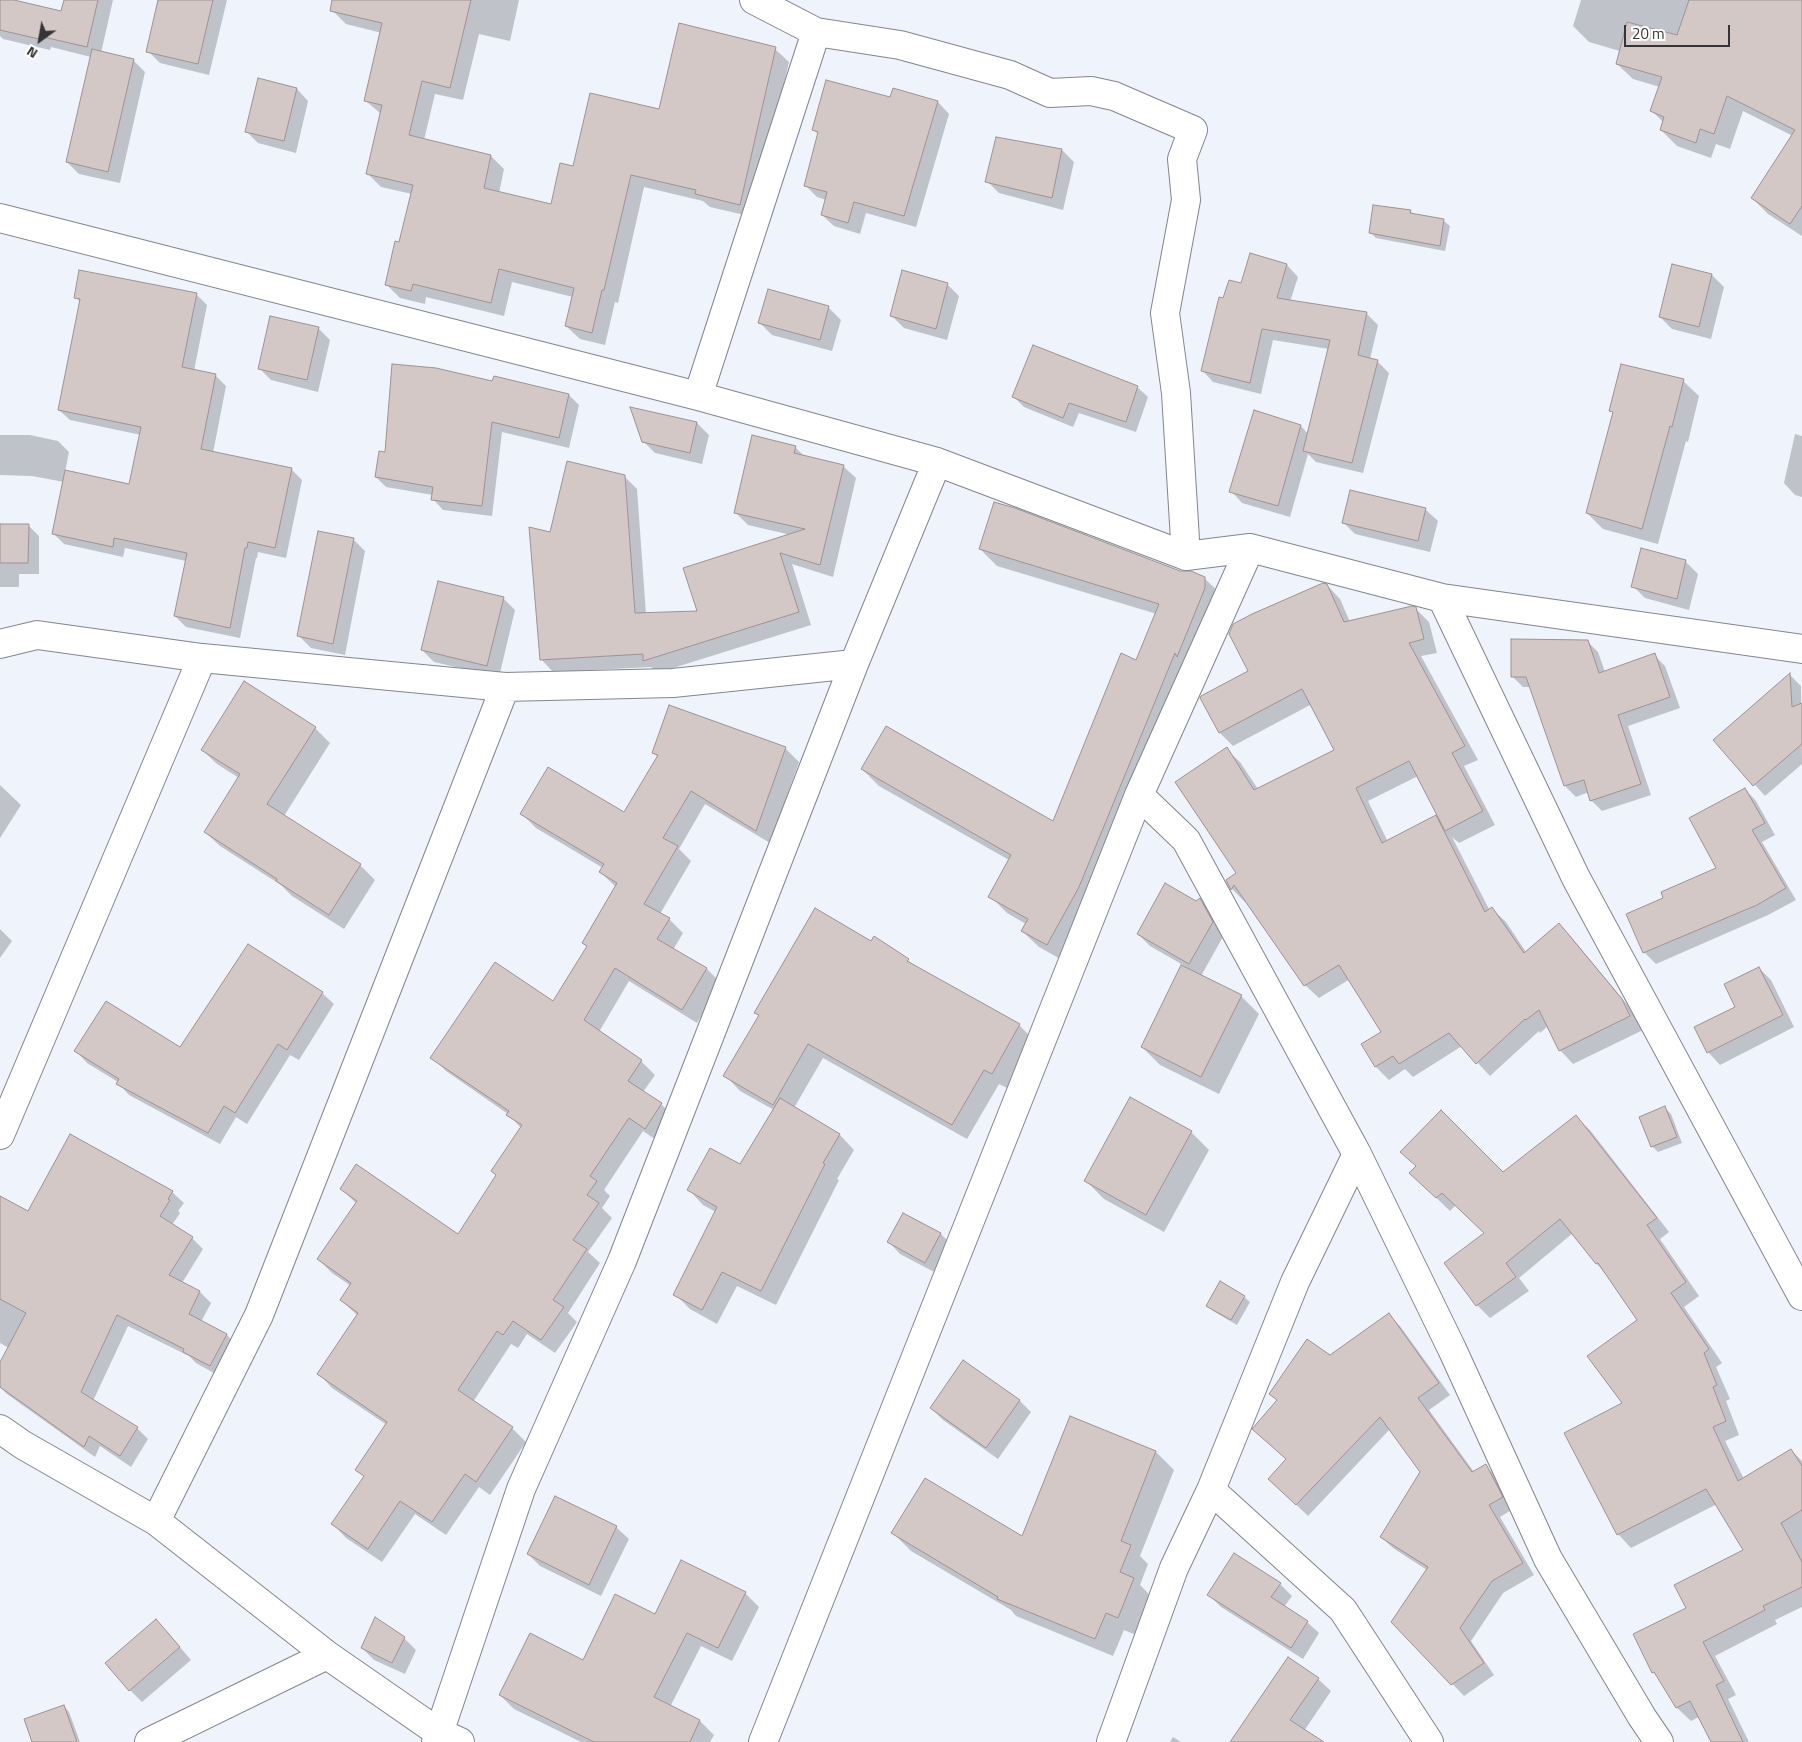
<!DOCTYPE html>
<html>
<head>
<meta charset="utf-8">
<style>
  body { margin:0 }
  #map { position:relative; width:1802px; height:1742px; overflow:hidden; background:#eff3fc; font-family:"Titillium Web",sans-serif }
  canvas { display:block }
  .north { position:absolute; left:15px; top:15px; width:50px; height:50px; -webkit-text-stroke:4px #fff; paint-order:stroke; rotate:212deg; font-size:14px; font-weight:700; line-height:20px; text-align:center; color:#333538 }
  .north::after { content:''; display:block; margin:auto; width:18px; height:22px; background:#333538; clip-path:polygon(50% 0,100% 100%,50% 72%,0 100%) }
  .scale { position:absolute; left:1624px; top:25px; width:106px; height:22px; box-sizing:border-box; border:2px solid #333538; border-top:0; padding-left:6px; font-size:15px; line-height:18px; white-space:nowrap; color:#333538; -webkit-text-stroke:4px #fff; paint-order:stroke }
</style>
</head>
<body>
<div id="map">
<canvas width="1802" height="1742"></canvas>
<div class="north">N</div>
<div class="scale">20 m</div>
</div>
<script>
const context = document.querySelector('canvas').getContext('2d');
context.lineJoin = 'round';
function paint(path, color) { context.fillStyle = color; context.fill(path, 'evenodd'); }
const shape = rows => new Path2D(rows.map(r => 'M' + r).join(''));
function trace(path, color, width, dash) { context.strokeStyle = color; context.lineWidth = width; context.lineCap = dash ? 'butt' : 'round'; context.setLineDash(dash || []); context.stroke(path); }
paint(shape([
  [0,0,8,0,62,13,65,0,113,0,101,53,133,60,145,72,120,183,79,174,67,162,91,57,51,47,50,50,3,39,0,36],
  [159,0,227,0,209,75,160,63,148,51],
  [335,0,519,0,510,41,479,34,463,100,435,94,424,140,491,156,504,169,499,193,552,205,574,168,660,111,775,49,789,62,753,217,710,207,703,201,644,187,618,303,615,302,605,345,580,339,566,326,573,297,512,282,504,316,426,297,425,304,400,298,387,285,400,243,412,194,381,187,367,173,381,114,366,101,382,33,346,24,332,10],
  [1581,0,1802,0,1802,236,1768,214,1752,198,1793,136,1743,111,1730,149,1716,144,1711,158,1677,146,1661,130,1664,123,1652,111,1660,87,1633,79,1617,64,1620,51,1589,42,1573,26],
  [297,89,308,101,296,153,258,143,246,131],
  [891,99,938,102,949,114,916,227,866,213,860,234,834,226,822,215,826,200,817,197,805,185,819,135,814,130],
  [997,139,1062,150,1074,162,1063,210,999,193,987,181],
  [1410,211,1414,215,1444,221,1450,226,1445,251,1376,238,1371,233],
  [1287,265,1298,277,1290,302,1366,313,1378,325,1370,359,1377,361,1389,373,1363,473,1316,462,1308,454,1290,517,1242,503,1231,491,1301,426,1308,434,1329,349,1273,340,1261,394,1213,382,1202,370,1224,299,1241,285],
  [1673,266,1712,275,1724,287,1711,339,1672,329,1660,317],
  [947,284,959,296,947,340,904,328,892,316],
  [769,291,829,308,841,320,832,351,772,335,760,323],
  [196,294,207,305,194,371,215,375,226,386,213,453,291,469,302,480,286,558,258,552,257,558,256,558,240,638,186,627,175,616,186,561,125,548,123,557,64,544,54,534,64,482,32,476,0,475,0,435,30,435,58,441,69,452,65,472,130,486,141,435,70,420,59,410,81,303,75,297],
  [318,328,330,340,318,392,271,380,259,368],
  [1683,381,1699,396,1688,442,1686,441,1658,544,1603,529,1587,513,1614,414,1611,410],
  [493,383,569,395,579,405,569,448,502,432,492,516,443,510,433,499,433,495,386,487,376,477],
  [1137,387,1148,397,1136,432,1079,413,1073,427,1024,407,1014,397],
  [632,408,697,423,709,435,702,464,655,453,643,441],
  [1795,434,1802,436,1802,497,1795,495,1784,483],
  [795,447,805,457,843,466,856,478,833,577,792,564,811,625,657,673,651,667,553,672,541,659,551,533,624,476,637,489,646,614,698,612,791,535,748,525,735,512],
  [1351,491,1426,510,1438,521,1430,552,1355,534,1343,522],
  [0,525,28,525,39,536,39,574,19,574,19,587,0,587],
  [353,539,365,551,345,655,311,648,299,636],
  [980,549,1180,572,1204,578,1222,595,1064,961,1039,947,1022,931,1026,924,1007,913,990,896,1009,860,879,786,862,769,1054,823,1137,662,1157,614,997,566],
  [1642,550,1686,562,1698,574,1689,610,1645,598,1633,586],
  [1327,585,1340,599,1350,622,1415,608,1429,622,1437,653,1421,656,1478,760,1464,766,1495,825,1459,843,1452,837,1490,911,1492,909,1506,922,1526,952,1559,925,1572,938,1635,1014,1643,1030,1573,1064,1560,1050,1548,1026,1540,1033,1539,1031,1490,1076,1462,1046,1413,1077,1405,1069,1389,1080,1376,1067,1363,1045,1383,1032,1350,979,1319,998,1305,985,1246,900,1245,902,1232,889,1227,881,1238,874,1226,749,1240,762,1258,789,1335,750,1312,704,1233,746,1220,733,1201,698,1250,671],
  [1418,776,1441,822,1435,816,1388,842,1368,801],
  [503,598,515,610,499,677,434,662,422,650],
  [1587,641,1598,652,1605,672,1654,655,1665,666,1680,708,1628,726,1651,795,1602,811,1591,800,1589,792,1576,797,1565,786,1531,687,1523,687,1512,676],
  [1790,675,1801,686,1802,764,1765,796,1715,740],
  [315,728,330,743,284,816,360,865,375,880,344,929,292,896,281,885,220,846,205,832,239,778,217,764,202,750],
  [785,748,799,762,770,843,705,804,679,849,691,861,660,914,669,919,683,933,673,950,707,969,721,983,697,1023,629,981,599,1032,641,1061,655,1075,643,1092,661,1104,675,1118,659,1142,643,1131,604,1190,610,1196,602,1208,612,1218,588,1252,600,1263,568,1313,577,1322,555,1353,527,1334,518,1348,511,1344,473,1402,512,1428,526,1442,490,1495,479,1487,446,1535,415,1514,382,1562,346,1538,333,1524,365,1477,357,1469,387,1425,332,1388,319,1374,358,1316,341,1300,351,1286,332,1273,318,1259,357,1204,341,1189,458,1235,497,1176,521,1128,508,1114,446,1071,432,1057,554,1003,587,947,583,943,616,887,600,872,603,868,536,828,522,814,625,814,658,757,653,753],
  [0,785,21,805,0,838],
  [1745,789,1756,801,1775,835,1762,842,1796,900,1768,915,1656,964,1645,953,1628,915,1665,898,1718,869],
  [1200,900,1212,912,1224,935,1201,976,1241,996,1259,1014,1219,1094,1160,1065,1142,1047,1183,965,1150,946,1138,934],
  [0,929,12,941,0,958],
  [871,943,908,960,915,967,1019,1025,1034,1040,1007,1088,999,1084,967,1139,823,1058,794,1108,840,1135,854,1150,837,1179,839,1180,776,1305,737,1286,717,1324,690,1309,675,1294,716,1212,703,1205,689,1190,741,1166,774,1110,740,1091,725,1075,759,1016,756,1013],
  [1759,968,1771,980,1794,1027,1720,1065,1709,1053,1696,1028,1737,1007],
  [322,993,334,1004,299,1060,290,1055,247,1124,236,1117,220,1144,129,1095,118,1083,118,1082,87,1063,76,1051,181,1049],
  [1665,1108,1671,1114,1682,1143,1658,1152,1652,1146],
  [1576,1117,1590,1130,1669,1232,1660,1239,1699,1296,1684,1307,1722,1363,1716,1367,1730,1399,1726,1401,1739,1435,1725,1441,1744,1479,1791,1450,1802,1461,1802,1607,1775,1620,1777,1624,1715,1656,1736,1695,1728,1699,1749,1742,1712,1742,1699,1717,1691,1721,1677,1708,1658,1677,1653,1672,1687,1608,1745,1550,1717,1504,1631,1548,1618,1534,1624,1404,1639,1320,1606,1274,1597,1264,1573,1233,1519,1278,1529,1291,1490,1318,1477,1305,1486,1233,1456,1205,1450,1211,1425,1187,1503,1173],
  [1191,1132,1209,1150,1164,1232,1104,1199,1086,1181],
  [172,1192,184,1203,178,1211,180,1213,172,1225,192,1238,203,1249,182,1283,200,1292,211,1303,201,1322,227,1335,238,1346,221,1377,196,1363,189,1356,128,1326,93,1401,137,1428,148,1439,131,1467,100,1446,95,1457,7,1394,0,1387,0,1377,9,1348,0,1343,0,1216,29,1213],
  [941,1234,953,1246,938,1274,900,1254,889,1242],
  [1244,1297,1250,1302,1237,1325,1213,1311,1208,1305],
  [1388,1314,1400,1326,1450,1395,1429,1410,1474,1472,1486,1466,1497,1478,1513,1509,1500,1517,1534,1575,1503,1593,1471,1641,1494,1675,1464,1696,1393,1622,1427,1570,1393,1548,1381,1537,1422,1472,1390,1429,1308,1516,1281,1490,1287,1460,1330,1356],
  [1019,1400,1031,1412,998,1459,943,1420,931,1408],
  [1156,1452,1174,1470,1140,1556,1148,1564,1140,1585,1152,1597,1136,1635,1124,1630,1113,1656,1016,1616,1011,1610,911,1551,893,1533,1023,1538],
  [556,1498,617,1528,629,1539,601,1596,540,1566,528,1554],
  [1280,1584,1292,1596,1284,1607,1307,1622,1319,1633,1303,1659,1221,1607,1209,1595],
  [745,1593,759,1607,732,1661,701,1646,670,1707,700,1721,714,1735,710,1742,581,1742,514,1709,500,1695],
  [168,1633,191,1660,142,1702,130,1690],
  [404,1638,416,1650,405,1674,374,1660,362,1648],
  [1318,1679,1331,1691,1304,1731,1321,1742,1231,1742],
  [64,1706,69,1712,80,1742,34,1742],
  [1173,1737,1181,1742,1170,1742]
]), '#0003');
const building = shape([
  [0,0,14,0,61,11,64,0,98,0,87,47,39,36,39,39,0,30,0,0],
  [158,0,213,0,198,64,146,52,158,0],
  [332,0,471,0,450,88,422,81,409,135,491,155,484,188,551,204,560,163,573,166,590,93,659,109,679,23,776,47,740,205,695,194,696,190,631,175,604,290,602,290,592,333,565,326,574,288,499,269,491,303,413,284,411,291,385,285,395,241,399,242,413,185,366,174,382,105,364,101,382,23,330,11,332,0],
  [1689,0,1802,0,1802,206,1790,224,1751,198,1795,130,1727,96,1714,134,1700,129,1696,143,1660,130,1664,117,1650,111,1662,77,1616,64,1627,22,1677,35,1689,0],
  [92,49,134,59,108,172,66,162,92,49],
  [258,78,297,88,284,141,245,132,258,78],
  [826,80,890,97,893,88,938,101,904,216,854,202,848,223,821,215,827,192,804,186,818,132,812,130,826,80],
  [996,137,1062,149,1052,198,985,182,996,137],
  [1373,205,1411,210,1410,213,1444,219,1440,246,1369,233,1373,205],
  [1250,253,1287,264,1277,298,1367,312,1358,355,1378,360,1352,463,1303,451,1330,340,1262,329,1250,383,1201,371,1219,297,1223,298,1229,280,1241,283,1250,253],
  [1672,264,1712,274,1699,327,1659,317,1672,264],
  [79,270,197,293,182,367,216,374,201,449,292,468,275,548,248,542,247,548,245,548,230,628,174,616,187,553,114,538,113,547,52,534,65,470,129,484,141,427,58,410,80,299,74,298,79,270],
  [902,270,948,283,936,329,890,316,902,270],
  [768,289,829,306,820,340,758,323,768,289],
  [270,316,319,327,307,380,258,369,270,316],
  [1033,345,1138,386,1126,422,1069,403,1063,418,1012,397,1033,345],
  [392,364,436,368,492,381,494,376,569,394,559,438,492,422,482,506,431,500,433,487,375,477,379,451,385,452,392,364],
  [1621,364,1684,379,1672,427,1670,426,1642,529,1586,513,1613,412,1609,411,1621,364],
  [630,407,697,422,690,453,642,442,630,407],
  [1254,410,1301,425,1278,506,1229,492,1254,410],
  [752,435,796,446,794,453,844,465,820,565,780,553,799,612,643,661,643,654,540,660,529,527,550,532,567,461,625,475,635,613,697,611,683,568,805,529,734,513,752,435],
  [1350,490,1426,508,1418,541,1342,523,1350,490],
  [994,502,1015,508,1180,571,1191,571,1205,577,1205,588,1177,657,1175,653,1079,887,1047,945,1021,931,1028,919,988,897,1011,855,861,769,886,726,1053,821,1121,653,1136,660,1159,604,979,549,994,502],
  [0,524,29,524,28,563,0,563,0,524],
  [318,531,354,538,333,644,297,636,318,531],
  [1641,548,1686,560,1677,599,1631,587,1641,548],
  [438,581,504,597,487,666,421,650,438,581],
  [1323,583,1327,584,1344,622,1412,606,1416,607,1424,639,1409,643,1465,746,1452,753,1483,811,1445,831,1409,761,1356,788,1382,843,1436,815,1485,912,1492,907,1524,953,1559,923,1622,999,1630,1016,1559,1051,1539,1010,1526,1020,1525,1019,1476,1064,1449,1033,1399,1064,1393,1056,1375,1067,1361,1044,1381,1032,1339,965,1304,986,1234,885,1231,890,1226,880,1236,873,1175,782,1227,747,1254,790,1334,750,1302,689,1219,733,1200,698,1201,696,1248,671,1229,634,1233,624,1252,614,1323,583],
  [1511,639,1588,640,1599,673,1655,653,1670,697,1618,715,1641,784,1590,801,1584,780,1564,786,1526,677,1511,677,1511,639],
  [1790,673,1792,707,1802,703,1802,744,1753,786,1713,740,1790,673],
  [244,681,316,727,267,804,361,864,329,915,276,881,277,879,204,832,240,774,201,750,244,681],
  [669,705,786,747,756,831,691,791,663,838,678,846,644,904,670,918,657,939,707,968,682,1010,615,968,584,1020,642,1060,628,1081,662,1103,645,1129,629,1118,590,1176,597,1181,587,1195,599,1203,573,1240,587,1249,553,1300,564,1307,541,1340,513,1321,503,1335,497,1331,458,1390,513,1427,476,1482,465,1474,432,1522,400,1501,368,1549,331,1524,364,1476,355,1470,387,1422,317,1374,358,1313,340,1300,351,1283,317,1259,357,1201,340,1189,356,1164,458,1234,496,1175,491,1171,522,1125,506,1115,509,1111,430,1058,495,962,553,1001,587,946,582,943,617,883,599,872,604,864,520,814,548,767,624,812,658,755,652,753,669,705],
  [1745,788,1765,823,1752,830,1786,888,1757,905,1643,953,1626,914,1663,898,1661,892,1716,868,1689,818,1745,788],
  [1165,883,1196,901,1200,898,1213,922,1189,964,1137,934,1165,883],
  [815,908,871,941,874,936,909,959,907,961,1020,1024,992,1074,984,1070,952,1125,808,1044,773,1105,723,1076,759,1015,754,1013,815,908],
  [248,944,323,992,287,1050,278,1044,235,1113,224,1106,208,1133,116,1084,119,1079,74,1051,106,1001,180,1047,248,944],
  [1181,965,1242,995,1201,1077,1141,1047,1181,965],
  [1759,967,1783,1015,1707,1053,1694,1027,1735,1007,1724,984,1759,967],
  [1130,1097,1192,1131,1146,1215,1084,1181,1130,1097],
  [780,1098,840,1134,823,1163,825,1164,761,1291,722,1272,702,1310,673,1295,717,1207,687,1190,710,1148,740,1164,780,1098],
  [1665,1106,1677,1137,1651,1147,1639,1117,1665,1106],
  [1441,1110,1503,1172,1576,1115,1657,1218,1647,1225,1686,1282,1671,1293,1709,1349,1704,1353,1717,1385,1713,1387,1726,1421,1713,1427,1738,1481,1791,1449,1802,1466,1802,1510,1781,1523,1802,1562,1802,1587,1763,1606,1765,1610,1703,1642,1724,1681,1716,1685,1743,1742,1711,1742,1690,1701,1676,1708,1654,1672,1652,1673,1633,1634,1686,1608,1674,1585,1743,1550,1706,1489,1617,1535,1564,1433,1622,1403,1587,1356,1637,1320,1598,1263,1596,1264,1560,1219,1506,1263,1516,1277,1476,1306,1444,1263,1484,1233,1442,1193,1436,1198,1409,1173,1416,1166,1400,1152,1441,1110],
  [70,1134,173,1191,168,1199,170,1200,160,1216,193,1237,169,1275,200,1291,189,1314,227,1334,210,1366,183,1352,184,1349,117,1315,81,1392,138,1427,120,1456,89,1436,84,1447,0,1387,0,1362,26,1313,0,1299,0,1196,28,1211,70,1134],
  [903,1213,941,1233,925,1263,887,1242,903,1213],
  [1220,1281,1245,1296,1231,1320,1206,1306,1220,1281],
  [1389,1313,1439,1383,1418,1398,1472,1472,1486,1464,1503,1497,1489,1505,1523,1563,1492,1581,1460,1628,1484,1663,1451,1685,1391,1622,1428,1567,1380,1537,1420,1472,1380,1417,1296,1505,1268,1479,1286,1459,1252,1429,1277,1400,1269,1394,1307,1339,1330,1355,1389,1313],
  [963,1360,1020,1400,986,1448,930,1408,963,1360],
  [1070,1416,1156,1451,1121,1541,1131,1545,1120,1572,1134,1578,1118,1618,1106,1613,1095,1639,997,1599,998,1597,891,1533,925,1478,1022,1536,1070,1416],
  [555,1496,617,1526,589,1585,527,1554,555,1496],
  [1234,1553,1281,1583,1271,1597,1308,1621,1291,1648,1207,1595,1234,1553],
  [681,1560,746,1592,718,1648,687,1633,654,1697,700,1720,690,1742,594,1742,499,1695,530,1633,583,1660,615,1594,655,1614,681,1560],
  [375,1617,405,1637,392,1663,361,1648,375,1617],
  [156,1619,180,1647,129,1691,105,1663,156,1619],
  [1288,1657,1319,1678,1290,1720,1324,1742,1230,1742,1288,1657],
  [64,1705,77,1742,32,1742,24,1719,64,1705]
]);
paint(building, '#d4c8c7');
trace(building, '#9d9291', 1);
const minor = shape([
  [754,0,816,32,900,45,1010,75,1050,93,1091,91,1114,96,1193,130,1182,159,1186,200,1165,313,1176,393,1186,556],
  [0,218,698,396,937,462,1186,556,1250,548,1442,598,1802,649],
  [698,396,816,32],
  [1442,598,1576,878,1802,1296],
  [0,644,37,635,202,658,505,687,673,683,854,664],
  [1139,795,1186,840,1357,1154,1452,1349,1548,1559,1642,1717,1659,1742],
  [0,1135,202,658],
  [0,1429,23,1445,156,1521,327,1655,438,1732,460,1742],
  [1211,1490,1343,1610,1429,1742],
  [156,1521,259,1315,505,687],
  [149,1742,327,1655],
  [436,1742,521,1489,622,1261,854,664,937,462],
  [763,1742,1139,795,1250,548],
  [1111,1742,1174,1568,1211,1490,1295,1282,1357,1154]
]);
trace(minor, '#82868e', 30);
trace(minor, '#fff', 28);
</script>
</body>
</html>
